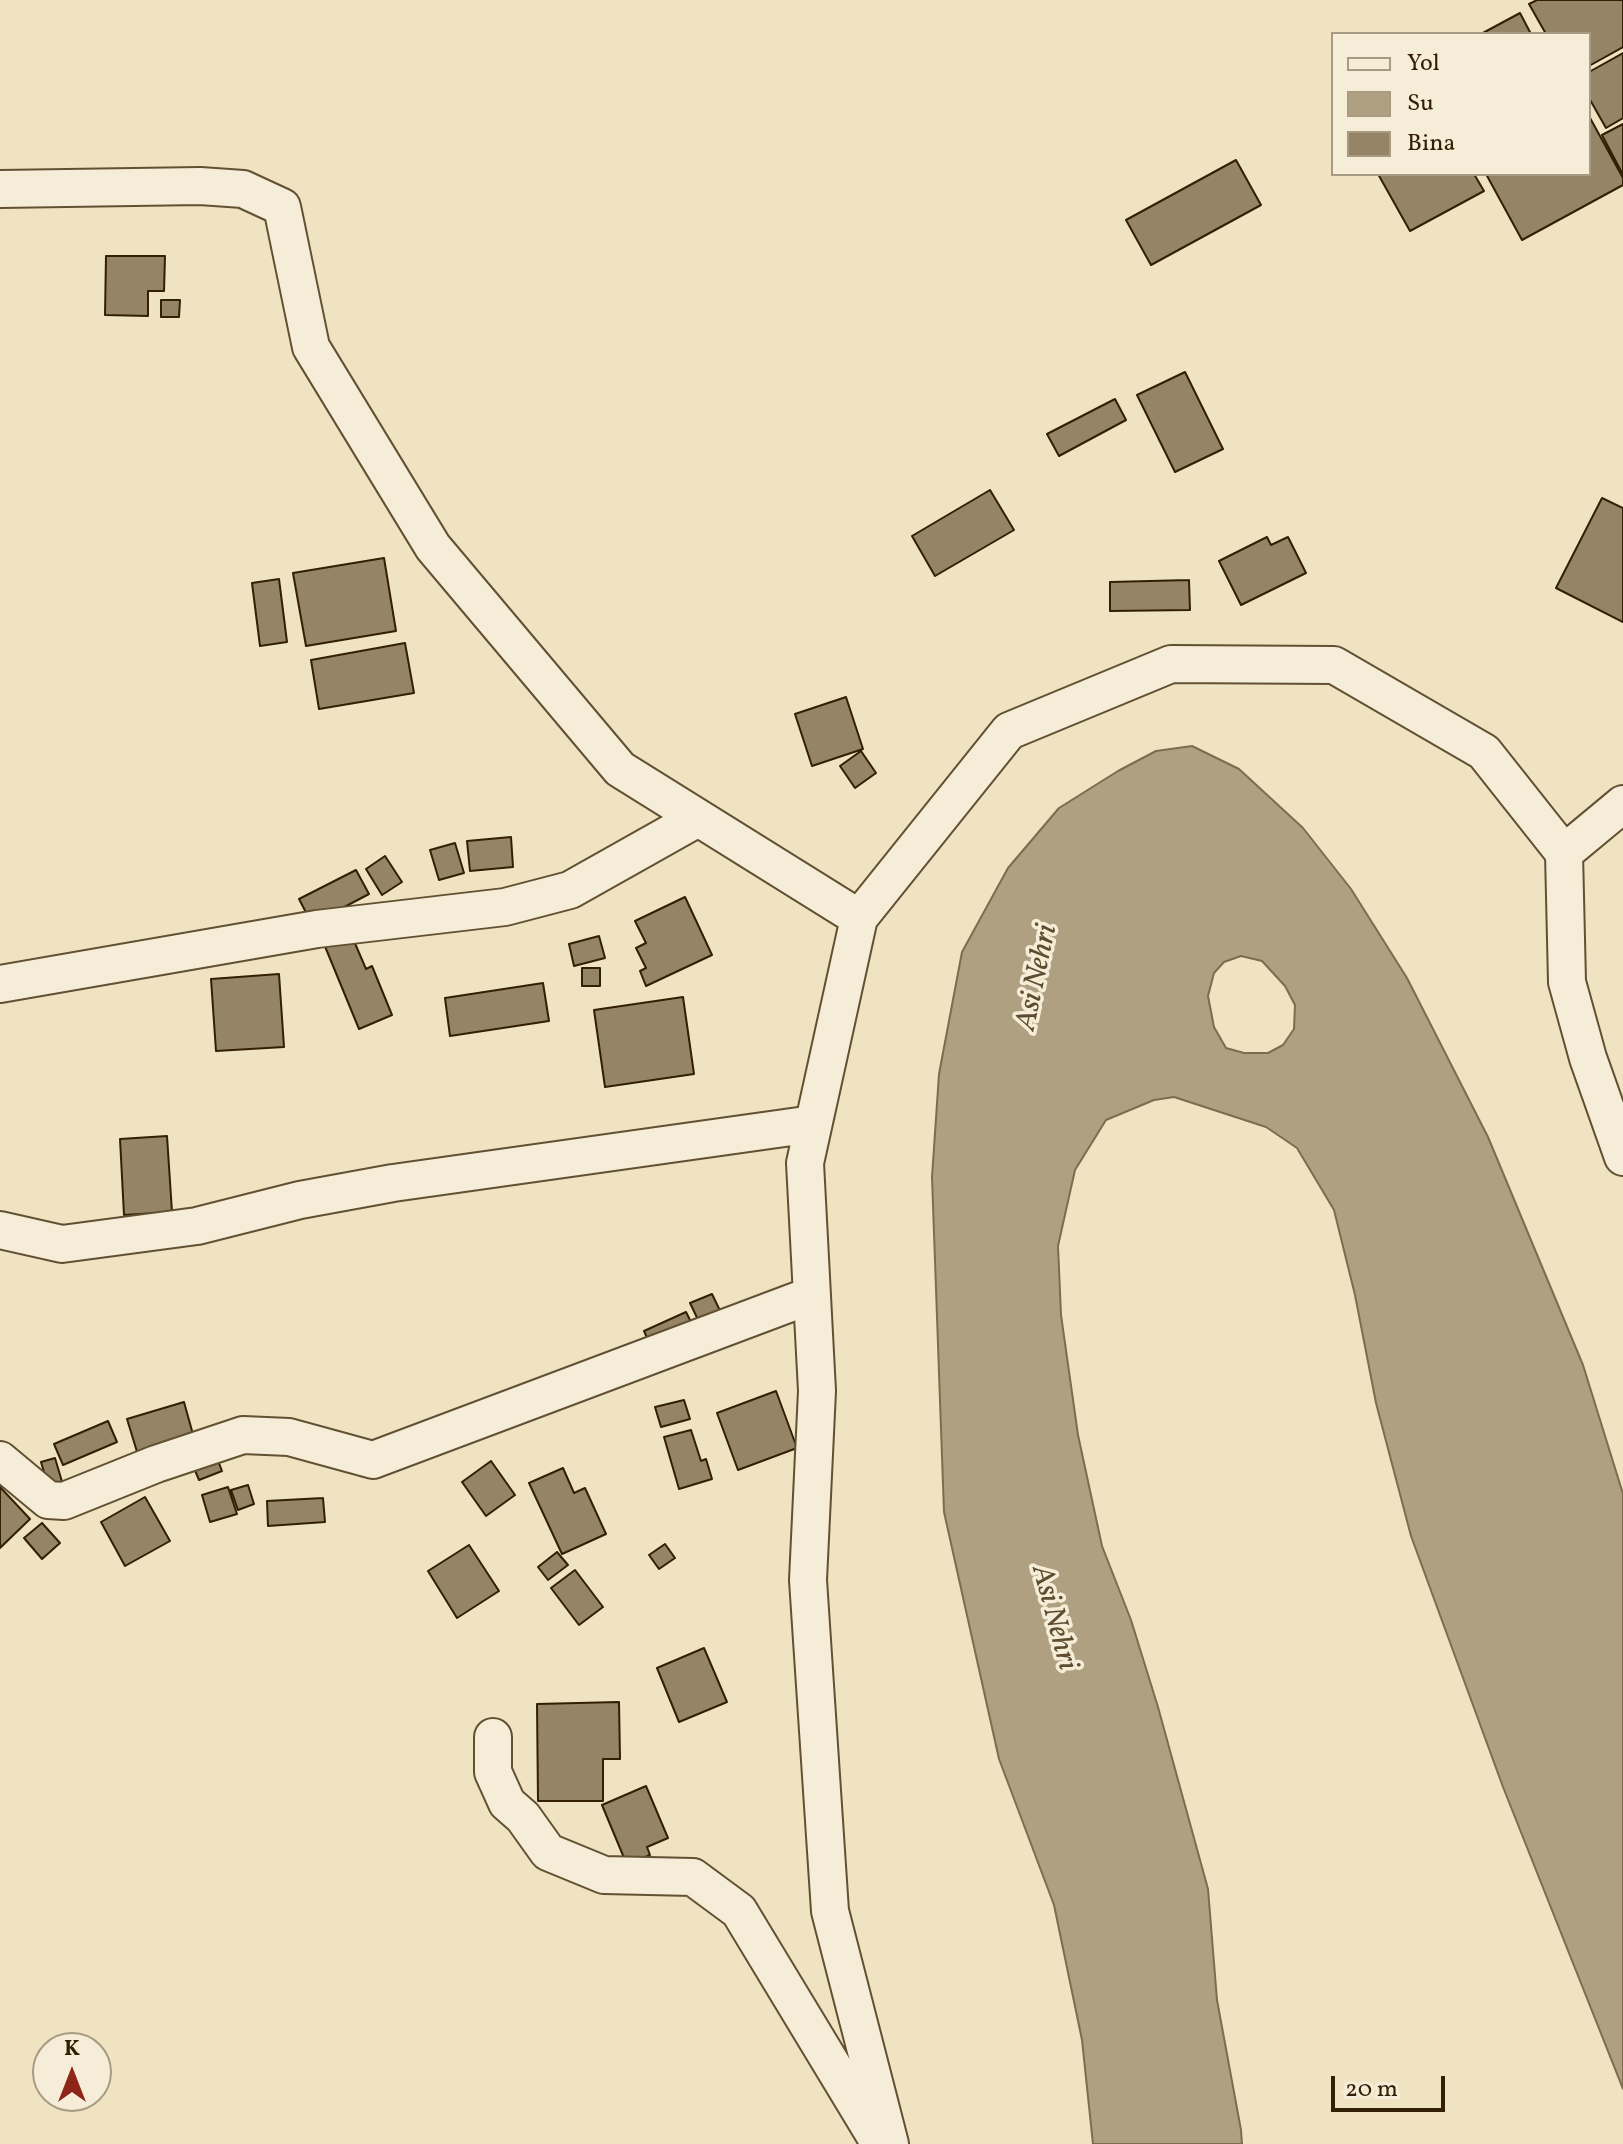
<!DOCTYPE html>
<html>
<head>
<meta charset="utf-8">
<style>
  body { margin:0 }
  #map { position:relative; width:1623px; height:2144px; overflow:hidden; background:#f0e3c1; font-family:Vollkorn,serif }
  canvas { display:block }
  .legend { position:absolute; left:1331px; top:32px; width:260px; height:144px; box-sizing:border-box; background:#f5edd7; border:2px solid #a79b83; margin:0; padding:10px 14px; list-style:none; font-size:24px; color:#321f04 }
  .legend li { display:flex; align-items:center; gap:16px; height:40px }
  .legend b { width:40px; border:2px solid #a79b83 }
  .north { position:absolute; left:32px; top:2032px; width:80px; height:80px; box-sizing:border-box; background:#f5edd7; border:2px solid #a79b83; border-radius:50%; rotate:0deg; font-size:22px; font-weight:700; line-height:32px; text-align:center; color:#321f04 }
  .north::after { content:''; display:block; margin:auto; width:28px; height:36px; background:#8f2418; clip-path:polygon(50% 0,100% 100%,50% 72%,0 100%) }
  .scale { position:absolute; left:1331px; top:2076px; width:114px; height:36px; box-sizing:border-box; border:4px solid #321f04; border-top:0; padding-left:10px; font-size:24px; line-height:28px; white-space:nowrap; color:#321f04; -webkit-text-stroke:6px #f5edd7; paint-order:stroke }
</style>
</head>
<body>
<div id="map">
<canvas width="1623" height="2144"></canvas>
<ul class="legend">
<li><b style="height:10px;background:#f5edd7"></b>Yol</li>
<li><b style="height:22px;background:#afa081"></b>Su</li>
<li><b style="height:22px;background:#958566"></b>Bina</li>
</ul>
<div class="north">K</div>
<div class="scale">20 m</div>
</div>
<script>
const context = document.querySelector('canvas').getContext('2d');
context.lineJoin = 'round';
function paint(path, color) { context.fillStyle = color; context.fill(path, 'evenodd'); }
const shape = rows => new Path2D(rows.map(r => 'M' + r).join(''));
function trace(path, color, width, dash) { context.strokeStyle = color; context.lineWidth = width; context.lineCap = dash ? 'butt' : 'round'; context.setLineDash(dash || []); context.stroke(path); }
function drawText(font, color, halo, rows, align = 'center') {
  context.font = font + ' Vollkorn,serif'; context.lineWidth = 7; context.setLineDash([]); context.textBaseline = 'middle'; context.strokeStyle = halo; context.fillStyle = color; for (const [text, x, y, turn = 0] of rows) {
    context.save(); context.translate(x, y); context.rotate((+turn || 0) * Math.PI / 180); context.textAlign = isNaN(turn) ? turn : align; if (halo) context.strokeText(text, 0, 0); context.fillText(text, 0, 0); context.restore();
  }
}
const water = shape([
  [1192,746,1239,769,1303,828,1351,889,1407,978,1488,1137,1583,1365,1623,1494,1623,2089,1503,1787,1411,1536,1376,1403,1355,1295,1334,1210,1297,1148,1266,1127,1174,1097,1154,1100,1106,1120,1075,1170,1058,1246,1061,1315,1078,1435,1102,1546,1131,1620,1158,1707,1208,1889,1217,2000,1241,2130,1242,2144,1093,2144,1082,2040,1054,1905,999,1759,944,1512,932,1177,939,1074,962,952,1008,868,1059,808,1118,771,1156,751,1192,746],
  [1241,956,1262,961,1285,986,1295,1005,1294,1029,1283,1045,1268,1053,1244,1053,1226,1048,1214,1027,1208,996,1214,973,1224,962,1241,956]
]);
paint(water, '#afa081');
trace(water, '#7d6c4f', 2);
const building = shape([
  [1537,0,1623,0,1623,47,1589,66,1589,34,1546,34,1529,4,1537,0],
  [1520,13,1531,34,1481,34,1520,13],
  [1623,53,1623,118,1606,128,1589,98,1589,72,1623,53],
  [1589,116,1623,178,1623,185,1522,240,1486,174,1589,174,1589,116],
  [1623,124,1623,175,1602,135,1623,124],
  [1236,160,1261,205,1151,265,1126,220,1236,160],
  [1378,174,1474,174,1484,191,1410,231,1378,174],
  [106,256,165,256,164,291,148,291,148,316,105,315,106,256],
  [161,300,180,300,179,317,161,317,161,300],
  [1185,372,1223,449,1175,472,1137,395,1185,372],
  [1115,399,1126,420,1059,456,1047,434,1115,399],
  [990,490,1014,530,935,576,912,536,990,490],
  [1602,498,1623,508,1623,622,1556,588,1602,498],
  [1267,537,1271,545,1288,537,1306,573,1241,605,1219,561,1267,537],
  [384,558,396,631,306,646,293,573,384,558],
  [279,579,287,642,260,646,252,583,279,579],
  [1189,580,1190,610,1110,611,1110,582,1189,580],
  [405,643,414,693,319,709,311,660,405,643],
  [846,697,863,749,812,766,795,714,846,697],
  [861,751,876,773,855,788,840,766,861,751],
  [511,837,513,867,470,871,467,841,511,837],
  [455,843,464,873,439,880,430,850,455,843],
  [385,856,402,882,382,895,366,869,385,856],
  [356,870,369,894,312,924,299,899,356,870],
  [685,897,712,955,646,986,640,971,646,968,636,948,646,943,635,921,685,897],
  [351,934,366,969,372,966,392,1015,359,1029,324,944,351,934],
  [599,936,605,958,574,966,569,944,599,936],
  [582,968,600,968,600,986,582,986,582,968],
  [279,974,284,1047,216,1051,211,979,279,974],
  [543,983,549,1021,450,1036,445,998,543,983],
  [683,997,694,1074,605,1087,594,1010,683,997],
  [167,1136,172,1212,124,1215,120,1139,167,1136],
  [712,1294,723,1317,701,1326,690,1303,712,1294],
  [686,1312,696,1332,653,1351,644,1331,686,1312],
  [776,1391,797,1448,738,1470,717,1413,776,1391],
  [684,1400,690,1419,661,1427,655,1407,684,1400],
  [184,1402,194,1438,138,1455,127,1419,184,1402],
  [108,1421,117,1442,63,1465,54,1444,108,1421],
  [691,1430,701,1461,706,1459,712,1479,679,1489,664,1437,691,1430],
  [55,1458,63,1485,49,1489,41,1462,55,1458],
  [217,1458,222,1471,199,1480,194,1468,217,1458],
  [491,1461,515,1495,486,1516,462,1482,491,1461],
  [563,1468,574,1493,585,1488,606,1534,562,1554,529,1483,563,1468],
  [248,1485,254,1504,238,1510,231,1490,248,1485],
  [0,1487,30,1519,0,1548,0,1487],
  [228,1487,237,1514,210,1522,202,1495,228,1487],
  [145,1497,170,1541,125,1566,101,1522,145,1497],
  [323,1498,325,1522,268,1526,267,1501,323,1498],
  [42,1523,60,1543,42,1559,24,1538,42,1523],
  [665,1544,675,1558,659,1569,649,1555,665,1544],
  [469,1545,499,1591,457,1618,428,1571,469,1545],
  [557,1552,568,1565,548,1580,538,1567,557,1552],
  [575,1570,603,1607,579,1625,551,1588,575,1570],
  [704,1648,727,1702,679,1722,657,1668,704,1648],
  [619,1702,620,1759,603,1759,603,1801,538,1801,537,1704,619,1702],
  [646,1786,668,1838,647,1847,650,1855,627,1865,602,1805,646,1786]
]);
paint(building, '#958566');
trace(building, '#321f04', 2);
const street = shape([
  [0,189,200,186,243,189,282,207,311,347,433,547,620,769,859,918],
  [1564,853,1567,982,1588,1058,1623,1157],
  [0,984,317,929,505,907,570,890,698,818],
  [0,1230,62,1244,197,1226,300,1200,393,1183,813,1124],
  [0,1460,48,1500,64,1501,156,1464,243,1435,289,1437,373,1460,812,1295],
  [493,1737,493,1772,507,1803,523,1817,548,1852,604,1875,693,1877,739,1911,877,2139],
  [890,2144,830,1911,808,1580,817,1391,805,1163,859,918,1009,731,1171,664,1334,665,1484,752,1564,853,1623,804]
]);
trace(street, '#625033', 40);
trace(street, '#f5edd7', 36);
drawText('italic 30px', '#5e4c30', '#f5edd7', [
  ["Asi Nehri",1039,978,-78],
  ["Asi Nehri",1052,1618,75]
]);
</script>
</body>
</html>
